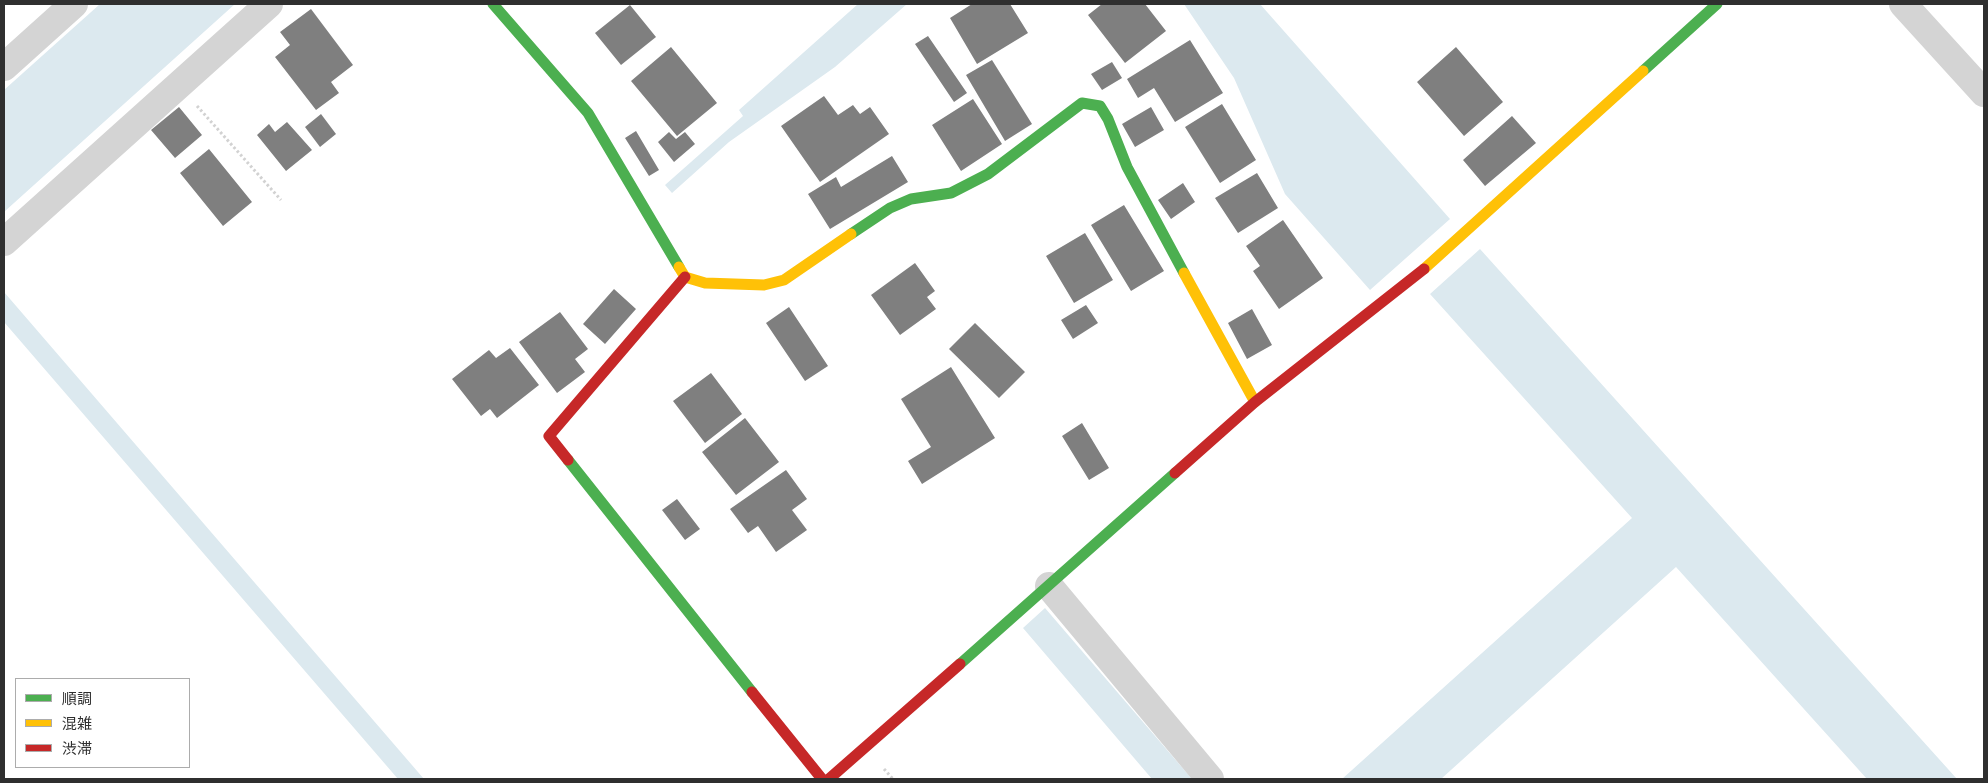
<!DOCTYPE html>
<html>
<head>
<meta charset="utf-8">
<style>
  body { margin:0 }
  #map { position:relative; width:1988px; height:783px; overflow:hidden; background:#fff; font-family:Barlow,"Noto Sans JP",sans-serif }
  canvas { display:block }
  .frame { position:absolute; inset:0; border:5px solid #2f2f2f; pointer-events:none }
  .legend { position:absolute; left:15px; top:678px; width:175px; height:90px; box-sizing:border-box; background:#fff; border:1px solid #acacac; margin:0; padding:6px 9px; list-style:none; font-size:15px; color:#2f2f2f }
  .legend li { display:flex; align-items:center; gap:10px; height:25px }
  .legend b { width:25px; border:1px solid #acacac }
</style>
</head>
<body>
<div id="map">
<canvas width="1988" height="783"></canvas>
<div class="frame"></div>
<ul class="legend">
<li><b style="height:6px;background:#4caf50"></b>順調</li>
<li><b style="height:6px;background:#ffc107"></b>混雑</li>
<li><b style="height:6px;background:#c62828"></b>渋滞</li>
</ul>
</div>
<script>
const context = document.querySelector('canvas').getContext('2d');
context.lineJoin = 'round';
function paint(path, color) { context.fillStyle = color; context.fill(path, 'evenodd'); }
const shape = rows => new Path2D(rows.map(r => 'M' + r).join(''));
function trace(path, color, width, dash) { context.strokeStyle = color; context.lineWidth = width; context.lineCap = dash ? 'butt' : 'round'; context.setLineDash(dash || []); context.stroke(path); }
paint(shape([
  [100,4,235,4,4,212,4,90],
  [858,4,907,4,835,67,729,142,672,193,665,185,743,116,739,110],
  [1184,4,1260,4,1450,219,1370,290,1285,194,1234,78],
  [1480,249,1957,779,1867,779,1676,567,1441,779,1342,779,1632,518,1430,294],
  [4,292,424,779,398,779,4,322],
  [1045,608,1192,779,1152,779,1023,628]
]), '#dce9ef');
paint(shape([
  [972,4,1010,4,1028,33,977,64,950,18],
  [1102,4,1145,4,1166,31,1125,63,1088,15],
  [630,5,656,37,621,65,595,33],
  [311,9,353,65,331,82,339,93,316,110,275,57,290,45,280,32],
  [928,36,967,93,954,102,915,44],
  [1190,40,1223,93,1175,122,1154,88,1138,98,1127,79],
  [671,47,717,103,677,136,631,81],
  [1456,47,1503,102,1464,136,1417,82],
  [992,60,1032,124,1005,141,966,75],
  [1112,62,1122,78,1102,90,1091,74],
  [824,96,838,115,853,105,860,114,870,107,889,134,820,182,781,126],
  [973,99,1002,144,961,171,932,125],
  [1222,104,1256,160,1220,183,1185,127],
  [179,107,202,135,175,158,151,130],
  [1151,107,1164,130,1135,147,1122,124],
  [321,114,336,134,320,147,305,127],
  [1512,116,1536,143,1485,186,1463,160],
  [287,122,312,150,286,171,257,135,269,124,275,132],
  [636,131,659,170,649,176,625,138],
  [669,132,676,139,685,132,695,144,674,162,658,142],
  [209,149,252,202,223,226,180,173],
  [892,156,908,182,830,229,808,194,836,177,841,187],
  [1257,173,1278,208,1238,233,1215,198],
  [1183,183,1195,202,1171,219,1158,200],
  [1124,205,1164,271,1131,291,1091,225],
  [1283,220,1323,278,1279,309,1253,271,1260,266,1246,246],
  [1085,233,1113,280,1074,303,1046,256],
  [915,263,935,291,927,297,936,309,900,335,871,295],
  [614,289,636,309,605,344,583,324],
  [1086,305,1098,323,1073,339,1061,320],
  [789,307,828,366,805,381,766,323],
  [1252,309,1272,345,1247,359,1228,323],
  [560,312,588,349,575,359,585,372,557,393,519,342],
  [975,323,1025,372,999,398,949,349],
  [510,348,539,385,497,418,490,409,481,416,452,379,489,350,496,358],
  [951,367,995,438,922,484,908,461,931,447,901,399],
  [711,373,742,414,705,443,673,401],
  [745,418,779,462,736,495,702,452],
  [1082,423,1109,468,1089,480,1062,436],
  [786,470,807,499,792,510,807,530,776,552,758,526,748,533,730,509],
  [677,499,700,529,685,540,662,510]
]), '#7f7f7f');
trace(shape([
  [197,106,281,200],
  [884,769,893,779]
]), '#d2d2d2', 3, [2.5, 2.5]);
trace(shape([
  [1903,4,1984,93],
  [4,67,74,4],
  [4,242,269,4],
  [1049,586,1210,779]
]), '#d4d4d4', 28);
trace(shape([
  [493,4,588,113,679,267],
  [1643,71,1717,4],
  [851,234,890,208,911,199,951,193,988,174,1082,103,1100,106,1108,119,1127,167,1184,273],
  [568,460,752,692],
  [960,664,1175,473]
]), '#4caf50', 11);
trace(shape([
  [679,267,685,277,705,283,764,285,784,280,851,234],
  [1424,269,1643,71],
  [1184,273,1255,402]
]), '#ffc107', 11);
trace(shape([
  [568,460,549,436,685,277],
  [1175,473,1255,402,1424,269],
  [752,692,822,779],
  [829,779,960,664]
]), '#c62828', 11);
</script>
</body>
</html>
